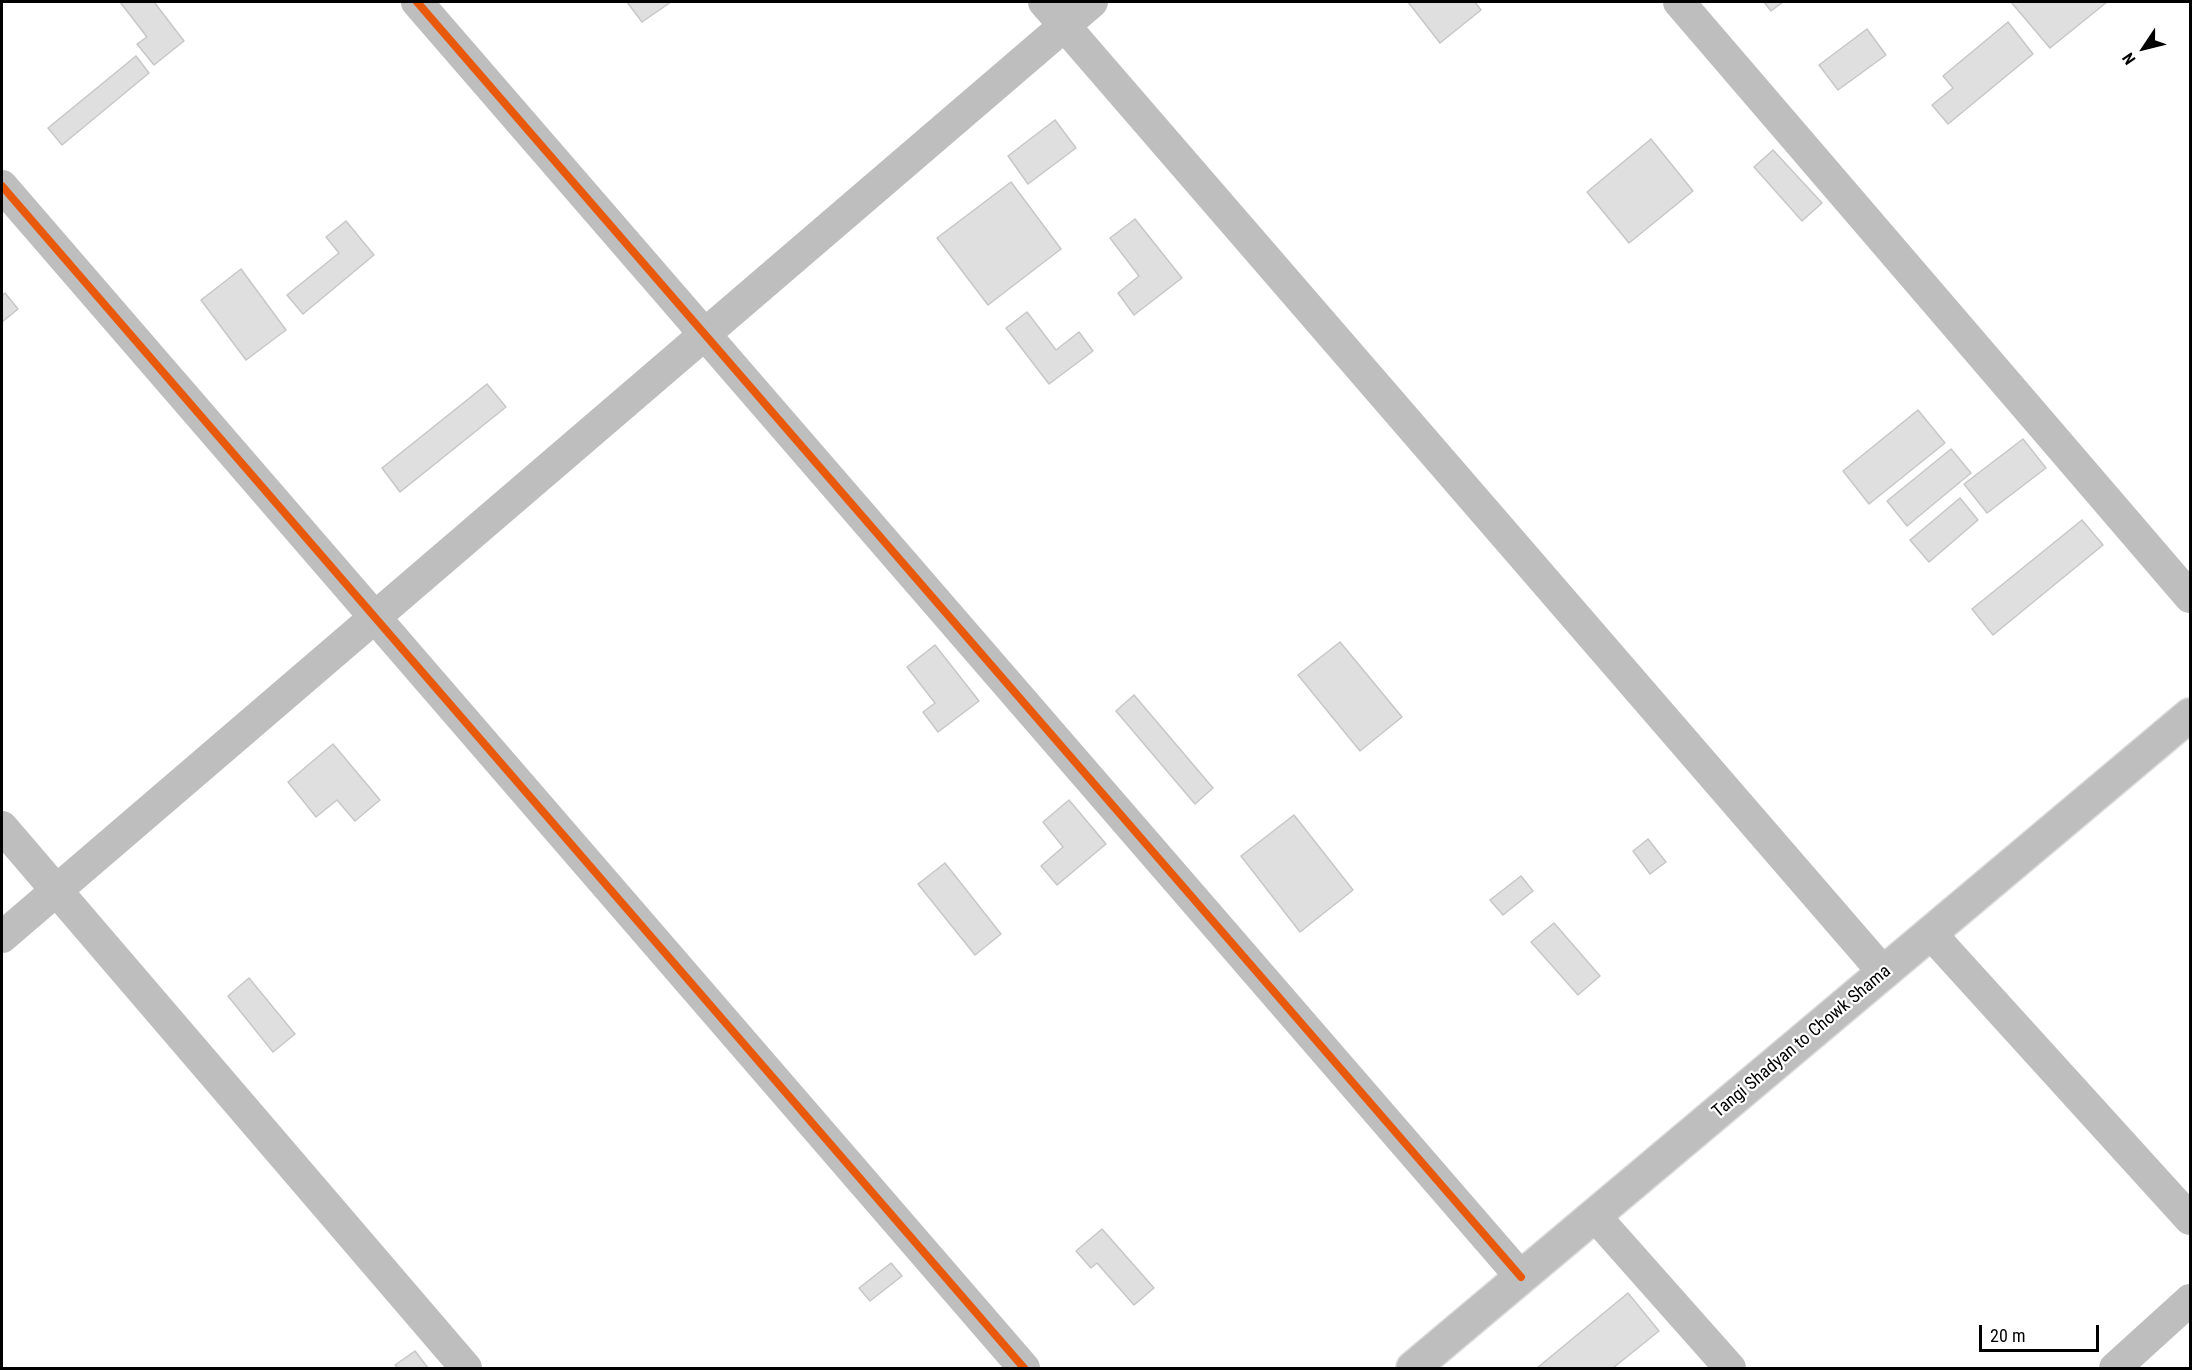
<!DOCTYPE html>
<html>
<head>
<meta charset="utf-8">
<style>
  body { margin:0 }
  #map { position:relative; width:2192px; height:1370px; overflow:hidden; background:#fff; font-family:"Roboto Condensed",sans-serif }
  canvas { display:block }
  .frame { position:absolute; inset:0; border:3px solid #000; pointer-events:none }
  .north { position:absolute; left:2114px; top:18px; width:60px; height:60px; -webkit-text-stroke:4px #fff; paint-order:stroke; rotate:235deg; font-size:16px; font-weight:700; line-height:24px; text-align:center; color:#000 }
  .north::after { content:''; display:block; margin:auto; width:21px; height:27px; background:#000; clip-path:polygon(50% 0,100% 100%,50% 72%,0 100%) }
  .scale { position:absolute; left:1979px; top:1325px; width:120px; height:27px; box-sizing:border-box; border:3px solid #000; border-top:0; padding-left:8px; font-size:18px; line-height:21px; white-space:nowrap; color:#000; -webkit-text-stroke:4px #fff; paint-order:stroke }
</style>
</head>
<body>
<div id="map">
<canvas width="2192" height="1370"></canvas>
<div class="frame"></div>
<div class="north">N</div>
<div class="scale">20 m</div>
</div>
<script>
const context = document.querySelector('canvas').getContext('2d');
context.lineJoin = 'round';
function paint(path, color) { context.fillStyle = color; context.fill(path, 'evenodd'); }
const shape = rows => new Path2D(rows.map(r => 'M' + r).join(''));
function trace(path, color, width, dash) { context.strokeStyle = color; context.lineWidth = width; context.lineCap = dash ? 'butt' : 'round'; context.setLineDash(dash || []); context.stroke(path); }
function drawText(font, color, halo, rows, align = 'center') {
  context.font = font + ' "Roboto Condensed",sans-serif'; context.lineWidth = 4.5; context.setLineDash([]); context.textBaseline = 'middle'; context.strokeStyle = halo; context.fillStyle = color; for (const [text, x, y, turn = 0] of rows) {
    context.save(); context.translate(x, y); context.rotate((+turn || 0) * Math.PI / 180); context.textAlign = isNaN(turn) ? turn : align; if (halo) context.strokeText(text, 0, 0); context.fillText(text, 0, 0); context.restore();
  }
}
const building = shape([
  [120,2,154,2,184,41,154,65,137,44,147,37,120,2],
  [627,2,671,2,642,22,627,2],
  [1408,2,1475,2,1481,10,1440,43,1408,2],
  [1764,2,1783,2,1771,11,1764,2],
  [2011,2,2107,2,2050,48,2011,2],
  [2008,22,2033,54,1948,124,1932,105,1953,88,1943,76,2008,22],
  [1867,29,1886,55,1838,90,1819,65,1867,29],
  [136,56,149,73,62,145,48,128,136,56],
  [1055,120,1076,148,1028,184,1008,156,1055,120],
  [1651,139,1693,191,1629,243,1587,192,1651,139],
  [1773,150,1822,203,1802,221,1754,167,1773,150],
  [1011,182,1061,249,988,305,937,238,1011,182],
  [1135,219,1182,278,1134,315,1118,293,1139,276,1110,238,1135,219],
  [346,221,374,255,303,314,287,295,339,253,326,237,346,221],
  [241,269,286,330,246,360,201,300,241,269],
  [5,293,18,309,2,322,2,296,5,293],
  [1027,312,1056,350,1079,332,1093,351,1049,384,1006,328,1027,312],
  [487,384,506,407,400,492,382,468,487,384],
  [1918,410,1945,443,1869,504,1843,471,1918,410],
  [2023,439,2046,468,1987,513,1964,484,2023,439],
  [1951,449,1971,473,1907,526,1887,501,1951,449],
  [1960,498,1978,520,1929,562,1910,540,1960,498],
  [2082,520,2103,545,1993,635,1972,609,2082,520],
  [1340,642,1402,717,1360,751,1298,675,1340,642],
  [935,645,979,701,938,732,923,712,935,703,907,667,935,645],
  [1134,695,1213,788,1195,804,1116,711,1134,695],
  [333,744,380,800,355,821,337,800,316,817,288,782,333,744],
  [1069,800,1106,844,1057,885,1041,866,1063,847,1043,822,1069,800],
  [1294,815,1353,890,1300,932,1241,856,1294,815],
  [1648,839,1666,862,1650,874,1633,851,1648,839],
  [945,863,1001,934,975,955,918,884,945,863],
  [1521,876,1533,891,1503,915,1490,900,1521,876],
  [1554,923,1600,976,1578,995,1531,942,1554,923],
  [249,978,295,1034,273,1052,228,996,249,978],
  [1102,1229,1154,1288,1134,1305,1097,1263,1091,1268,1076,1251,1102,1229],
  [891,1263,902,1276,870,1301,859,1288,891,1263],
  [1628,1293,1659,1331,1613,1368,1537,1368,1628,1293],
  [415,1351,428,1368,398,1368,395,1365,415,1351]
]);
paint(building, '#dfdfdf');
trace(building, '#c7c7c7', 1.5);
const primary = shape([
  [1413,1368,2190,715]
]);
trace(primary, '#dbdbdb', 36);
trace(shape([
  [417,2,1521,1277],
  [1044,2,1884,973],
  [1679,2,2190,597],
  [2,186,1024,1368],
  [2,827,466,1368],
  [1931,934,2190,1219],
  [2,937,1092,2],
  [1595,1216,1730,1368],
  [2115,1368,2190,1300]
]), '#bebebe', 32);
trace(primary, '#bebebe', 33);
trace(shape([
  [417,2,1521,1277],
  [2,186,1024,1368]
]), '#e8590c', 8);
drawText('18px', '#000', '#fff', [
  ["Tangi Shadyan to Chowk Shama",1802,1042,-40]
]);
</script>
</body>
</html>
